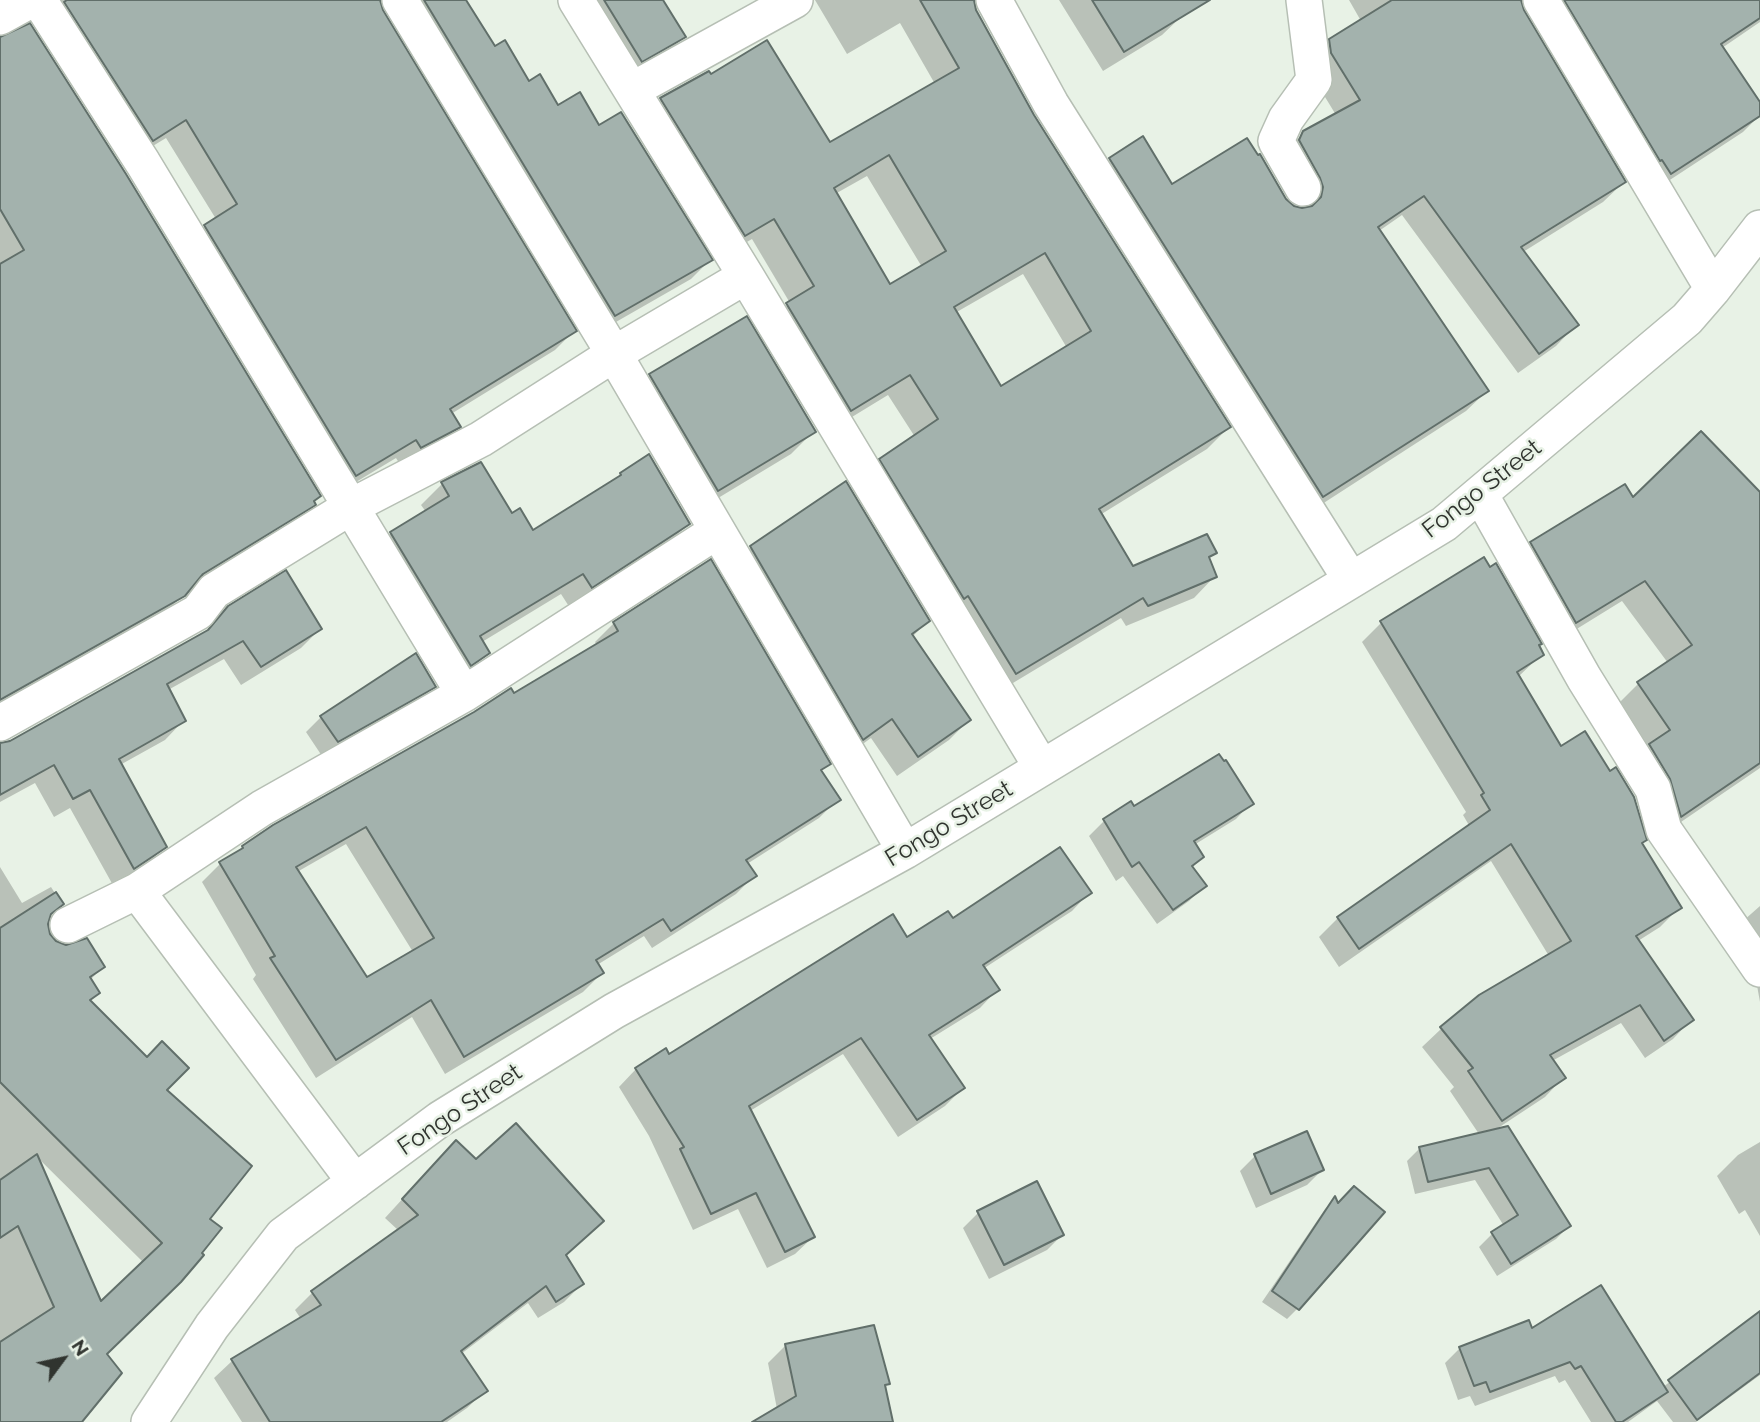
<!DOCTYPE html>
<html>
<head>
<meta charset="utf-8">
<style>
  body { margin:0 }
  #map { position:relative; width:1760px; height:1422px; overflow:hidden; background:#e8f2e6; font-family:Raleway,sans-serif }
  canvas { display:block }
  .north { position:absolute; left:28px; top:1324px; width:70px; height:70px; -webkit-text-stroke:5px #e8f2e6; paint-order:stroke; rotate:57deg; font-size:19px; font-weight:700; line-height:28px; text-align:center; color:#30342f }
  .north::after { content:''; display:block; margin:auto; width:24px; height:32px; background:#30342f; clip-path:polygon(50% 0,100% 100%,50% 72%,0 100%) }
</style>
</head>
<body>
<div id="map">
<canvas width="1760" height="1422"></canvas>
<div class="north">N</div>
</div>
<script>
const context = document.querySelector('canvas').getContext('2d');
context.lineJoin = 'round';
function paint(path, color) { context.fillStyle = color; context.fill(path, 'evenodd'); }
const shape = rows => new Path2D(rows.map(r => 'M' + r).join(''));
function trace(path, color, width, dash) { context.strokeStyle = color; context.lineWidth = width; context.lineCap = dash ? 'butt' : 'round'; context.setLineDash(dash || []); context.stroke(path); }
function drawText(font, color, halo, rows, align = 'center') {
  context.font = font + ' Raleway,sans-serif'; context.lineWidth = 5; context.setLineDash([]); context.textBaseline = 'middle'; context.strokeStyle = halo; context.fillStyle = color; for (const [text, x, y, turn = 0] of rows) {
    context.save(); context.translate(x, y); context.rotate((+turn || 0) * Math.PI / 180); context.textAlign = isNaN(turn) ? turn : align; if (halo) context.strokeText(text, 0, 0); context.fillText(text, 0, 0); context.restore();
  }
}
paint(shape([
  [37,0,378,0,381,11,574,331,555,350,451,414,459,426,440,446,401,466,396,458,336,494,186,245,205,226,216,219,166,138,133,158],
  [385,0,464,0,494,48,529,83,557,107,598,127,710,260,691,279,595,334],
  [573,0,651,0,684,37,665,56,622,80],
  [815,0,972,0,975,10,1032,116,1229,427,1207,449,1100,515,1132,568,1215,553,1208,559,1215,576,1194,598,1126,626,1121,618,993,695,859,482,881,460,915,437,888,395,829,431,765,326,790,303,752,239,723,256,639,121,661,99,829,145,935,84,900,23,847,54],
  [867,176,922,267,890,286,835,194],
  [1023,274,1067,348,1001,389,955,313],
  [1059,0,1190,0,1183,15,1162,35,1103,71],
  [1349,0,1519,0,1522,11,1624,182,1603,202,1523,252,1576,325,1556,346,1518,373,1402,215,1379,231,1487,391,1466,411,1302,517,1089,179,1110,159,1172,186,1284,199,1291,207,1303,210,1282,154,1304,133,1336,115,1311,74,1309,61,1330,40,1361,21],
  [1519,0,1760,0,1760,22,1722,48,1760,105,1760,115,1743,132,1650,193,1529,2],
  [0,39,314,504,294,524,189,589,163,615,0,707],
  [650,375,814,431,791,454,695,512,628,398],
  [480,464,511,515,532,533,612,483,621,474,688,524,667,545,570,608,561,594,482,642,488,653,467,674,370,554,391,533,426,512,421,505,442,484],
  [1760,495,1760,768,1659,837,1616,706,1638,684,1668,663,1622,601,1554,643,1510,565,1531,543,1633,500],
  [751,548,928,621,912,637,969,720,949,740,897,776,871,738,842,759,731,568],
  [1484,559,1542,654,1518,677,1561,748,1641,844,1679,908,1660,927,1638,941,1691,1020,1673,1039,1645,1058,1621,1023,1552,1061,1563,1078,1545,1097,1495,1130,1569,1226,1556,1239,1497,1276,1479,1247,1492,1234,1504,1226,1475,1180,1415,1194,1407,1161,1420,1148,1479,1134,1450,1091,1454,1087,1422,1047,1441,1029,1480,997,1549,956,1491,861,1339,967,1319,937,1338,918,1470,827,1463,815,1466,812,1362,642,1381,623],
  [229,608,320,629,301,648,241,685,224,659,168,690,184,720,165,740,120,765,165,846,146,866,114,887,70,808,54,817,35,783,0,802,0,745,10,742,203,634],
  [614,623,828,763,820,772,838,799,819,818,747,864,755,875,736,894,652,948,644,936,597,965,602,973,583,992,445,1074,412,1017,316,1078,253,979,256,975,202,882,221,863,243,847,514,696,597,645,595,642],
  [346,844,413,952,366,979,297,872],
  [415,656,434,686,419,702,322,756,306,732,321,717],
  [1251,803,1236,819,1194,845,1202,857,1192,868,1204,886,1189,901,1157,924,1123,876,1116,881,1089,836,1104,821,1130,804,1134,809],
  [0,867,22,903,51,887,62,904,48,918,46,924,49,935,55,943,103,967,90,980,98,993,90,1002,165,1090,250,1166,105,1354,80,1422,0,1422],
  [37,1157,144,1263,100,1304],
  [1089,893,1072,911,983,969,997,990,980,1008,930,1039,963,1088,945,1106,898,1137,843,1054,750,1111,813,1237,795,1254,767,1268,738,1209,693,1230,649,1136,619,1087,636,1069,669,1056,907,940,952,920],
  [1760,906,1760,1002,1756,980,1726,936],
  [1760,1142,1760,1236,1745,1210,1739,1214,1717,1176,1738,1155],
  [1255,1156,1322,1170,1307,1185,1256,1208,1240,1171],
  [438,1160,476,1161,602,1221,564,1256,582,1284,564,1302,538,1318,528,1303,461,1354,485,1391,467,1408,447,1422,242,1422,214,1378,232,1361,301,1319,295,1310,313,1292,399,1231,385,1218],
  [1335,1199,1298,1308,1287,1319,1262,1302,1325,1209],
  [978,1213,1062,1235,1047,1250,989,1279,963,1228],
  [1760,1314,1760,1375,1696,1422,1673,1422,1657,1401,1628,1422,1591,1422,1565,1380,1559,1383,1555,1376,1475,1406,1470,1396,1458,1400,1445,1363,1460,1348,1531,1331,1663,1387],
  [786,1345,888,1384,884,1388,891,1422,755,1422,777,1409,768,1363]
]), '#0003');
const building = shape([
  [67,0,380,0,383,10,577,331,450,409,461,427,421,448,416,440,356,476,204,225,237,204,186,120,153,141,64,2,67,0],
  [424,0,466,0,495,46,505,40,529,81,540,74,558,105,580,92,599,125,621,112,713,260,615,316,424,0],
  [604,0,663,0,686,37,642,62,604,0],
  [920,0,974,0,976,10,1034,115,1231,427,1099,509,1133,566,1207,534,1217,553,1209,557,1217,577,1148,606,1143,598,1016,674,968,596,964,599,879,459,938,419,910,375,851,411,786,303,814,286,774,219,745,236,660,98,709,71,711,74,767,40,830,142,959,68,920,0],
  [889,155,946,251,890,284,834,188,889,155],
  [1045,253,1091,331,1001,386,954,307,1045,253],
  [1092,0,1210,0,1124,52,1092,0],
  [1392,0,1521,0,1524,10,1626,182,1521,247,1579,325,1539,354,1424,196,1378,227,1489,391,1323,497,1109,158,1143,136,1172,184,1247,138,1258,155,1260,154,1286,199,1294,206,1302,208,1312,206,1321,197,1323,187,1320,178,1299,140,1303,131,1360,100,1331,53,1329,39,1392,0],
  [1564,0,1760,0,1760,18,1721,44,1760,102,1760,116,1671,174,1662,160,1660,161,1564,0],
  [30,23,126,174,321,496,314,501,316,505,203,574,185,596,0,700,0,264,24,250,0,209,0,37,30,23],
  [747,316,816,432,718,491,649,374,747,316],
  [1701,431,1760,492,1760,763,1681,817,1670,779,1649,744,1670,730,1637,682,1692,645,1645,581,1576,623,1530,542,1625,484,1633,497,1701,431],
  [649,454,690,524,592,588,583,574,480,636,490,653,471,666,390,532,449,496,441,482,481,462,512,513,520,508,533,530,621,475,620,473,649,454],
  [846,481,930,621,912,634,971,720,918,757,892,719,863,740,750,546,846,481],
  [1484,557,1490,567,1496,563,1542,644,1539,645,1544,655,1517,672,1561,746,1585,731,1610,771,1616,767,1634,797,1647,840,1642,843,1682,908,1636,936,1694,1020,1664,1041,1640,1005,1550,1055,1566,1078,1502,1121,1468,1071,1473,1068,1440,1027,1479,995,1571,941,1511,844,1359,949,1337,917,1490,810,1481,795,1484,793,1380,621,1484,557],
  [711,559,831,764,821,770,841,800,746,860,757,876,671,931,663,919,596,960,604,973,464,1057,431,1000,336,1060,270,958,275,956,219,862,243,848,242,846,273,825,474,712,511,688,514,693,618,631,613,622,711,559],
  [366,827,434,938,367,977,296,867,366,827],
  [286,570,322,629,261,667,243,641,167,684,186,721,119,759,167,847,134,869,90,790,73,799,54,765,0,795,0,743,10,741,208,630,228,606,286,570],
  [416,653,436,687,338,742,320,716,416,653],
  [1219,754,1224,761,1226,760,1254,804,1194,841,1204,857,1192,866,1207,886,1173,910,1139,862,1132,867,1103,819,1131,801,1134,806,1219,754],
  [1060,847,1092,893,983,965,1000,990,929,1035,965,1088,917,1120,861,1038,749,1106,815,1237,785,1252,756,1193,711,1214,680,1149,684,1147,635,1068,666,1048,669,1054,893,914,907,937,948,911,953,918,1060,847],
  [56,892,64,904,51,914,48,924,50,934,56,941,66,945,87,938,105,967,90,977,100,993,90,1000,147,1057,162,1041,189,1068,167,1090,252,1166,210,1219,222,1228,202,1253,204,1255,181,1282,107,1354,122,1373,82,1422,0,1422,0,1342,54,1307,18,1226,0,1238,0,1180,37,1154,101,1301,162,1243,0,1082,0,928,56,892],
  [516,1123,604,1221,566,1255,584,1284,556,1302,546,1286,461,1351,488,1391,441,1422,270,1422,231,1359,321,1305,311,1291,418,1215,402,1199,456,1140,476,1159,516,1123],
  [1508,1126,1571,1226,1511,1264,1491,1232,1518,1215,1489,1168,1428,1182,1419,1147,1508,1126],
  [1307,1131,1324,1170,1271,1194,1254,1154,1307,1131],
  [1037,1181,1064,1235,1004,1265,977,1211,1037,1181],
  [1354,1186,1385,1212,1299,1310,1272,1291,1335,1196,1338,1203,1354,1186],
  [1601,1285,1668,1392,1622,1422,1616,1422,1581,1366,1575,1369,1570,1362,1490,1392,1486,1382,1474,1386,1459,1347,1529,1320,1532,1328,1601,1285],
  [1760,1311,1760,1373,1697,1420,1668,1380,1760,1311],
  [874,1325,890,1384,885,1385,893,1422,752,1422,796,1396,785,1344,874,1325]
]);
paint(building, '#a3b2ad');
trace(building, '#616f6a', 2);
const minor = shape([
  [39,0,143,163,464,694],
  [400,0,614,354,905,851],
  [576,0,746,276,1042,768],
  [994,0,1051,104,1351,580],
  [1541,0,1713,289],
  [0,17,31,0],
  [632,90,795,0],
  [1303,188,1276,141,1286,119,1314,80,1304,0],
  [1480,494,1584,678,1653,789,1664,830,1760,969],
  [0,723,198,612,214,591,352,506,481,439,614,354,746,276],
  [137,891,262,808,464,694,717,531],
  [68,925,137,891,355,1182],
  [149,1422,212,1326,283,1235,440,1119,614,1011,905,851,1444,524,1687,319,1713,289,1760,228]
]);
trace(minor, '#b6bfb4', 38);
trace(minor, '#fff', 35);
drawText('24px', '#30342f', '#e8f2e6', [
  ["Fongo Street",1482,489,-38],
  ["Fongo Street",949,824,-31],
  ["Fongo Street",460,1110,-34]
]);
</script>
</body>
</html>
